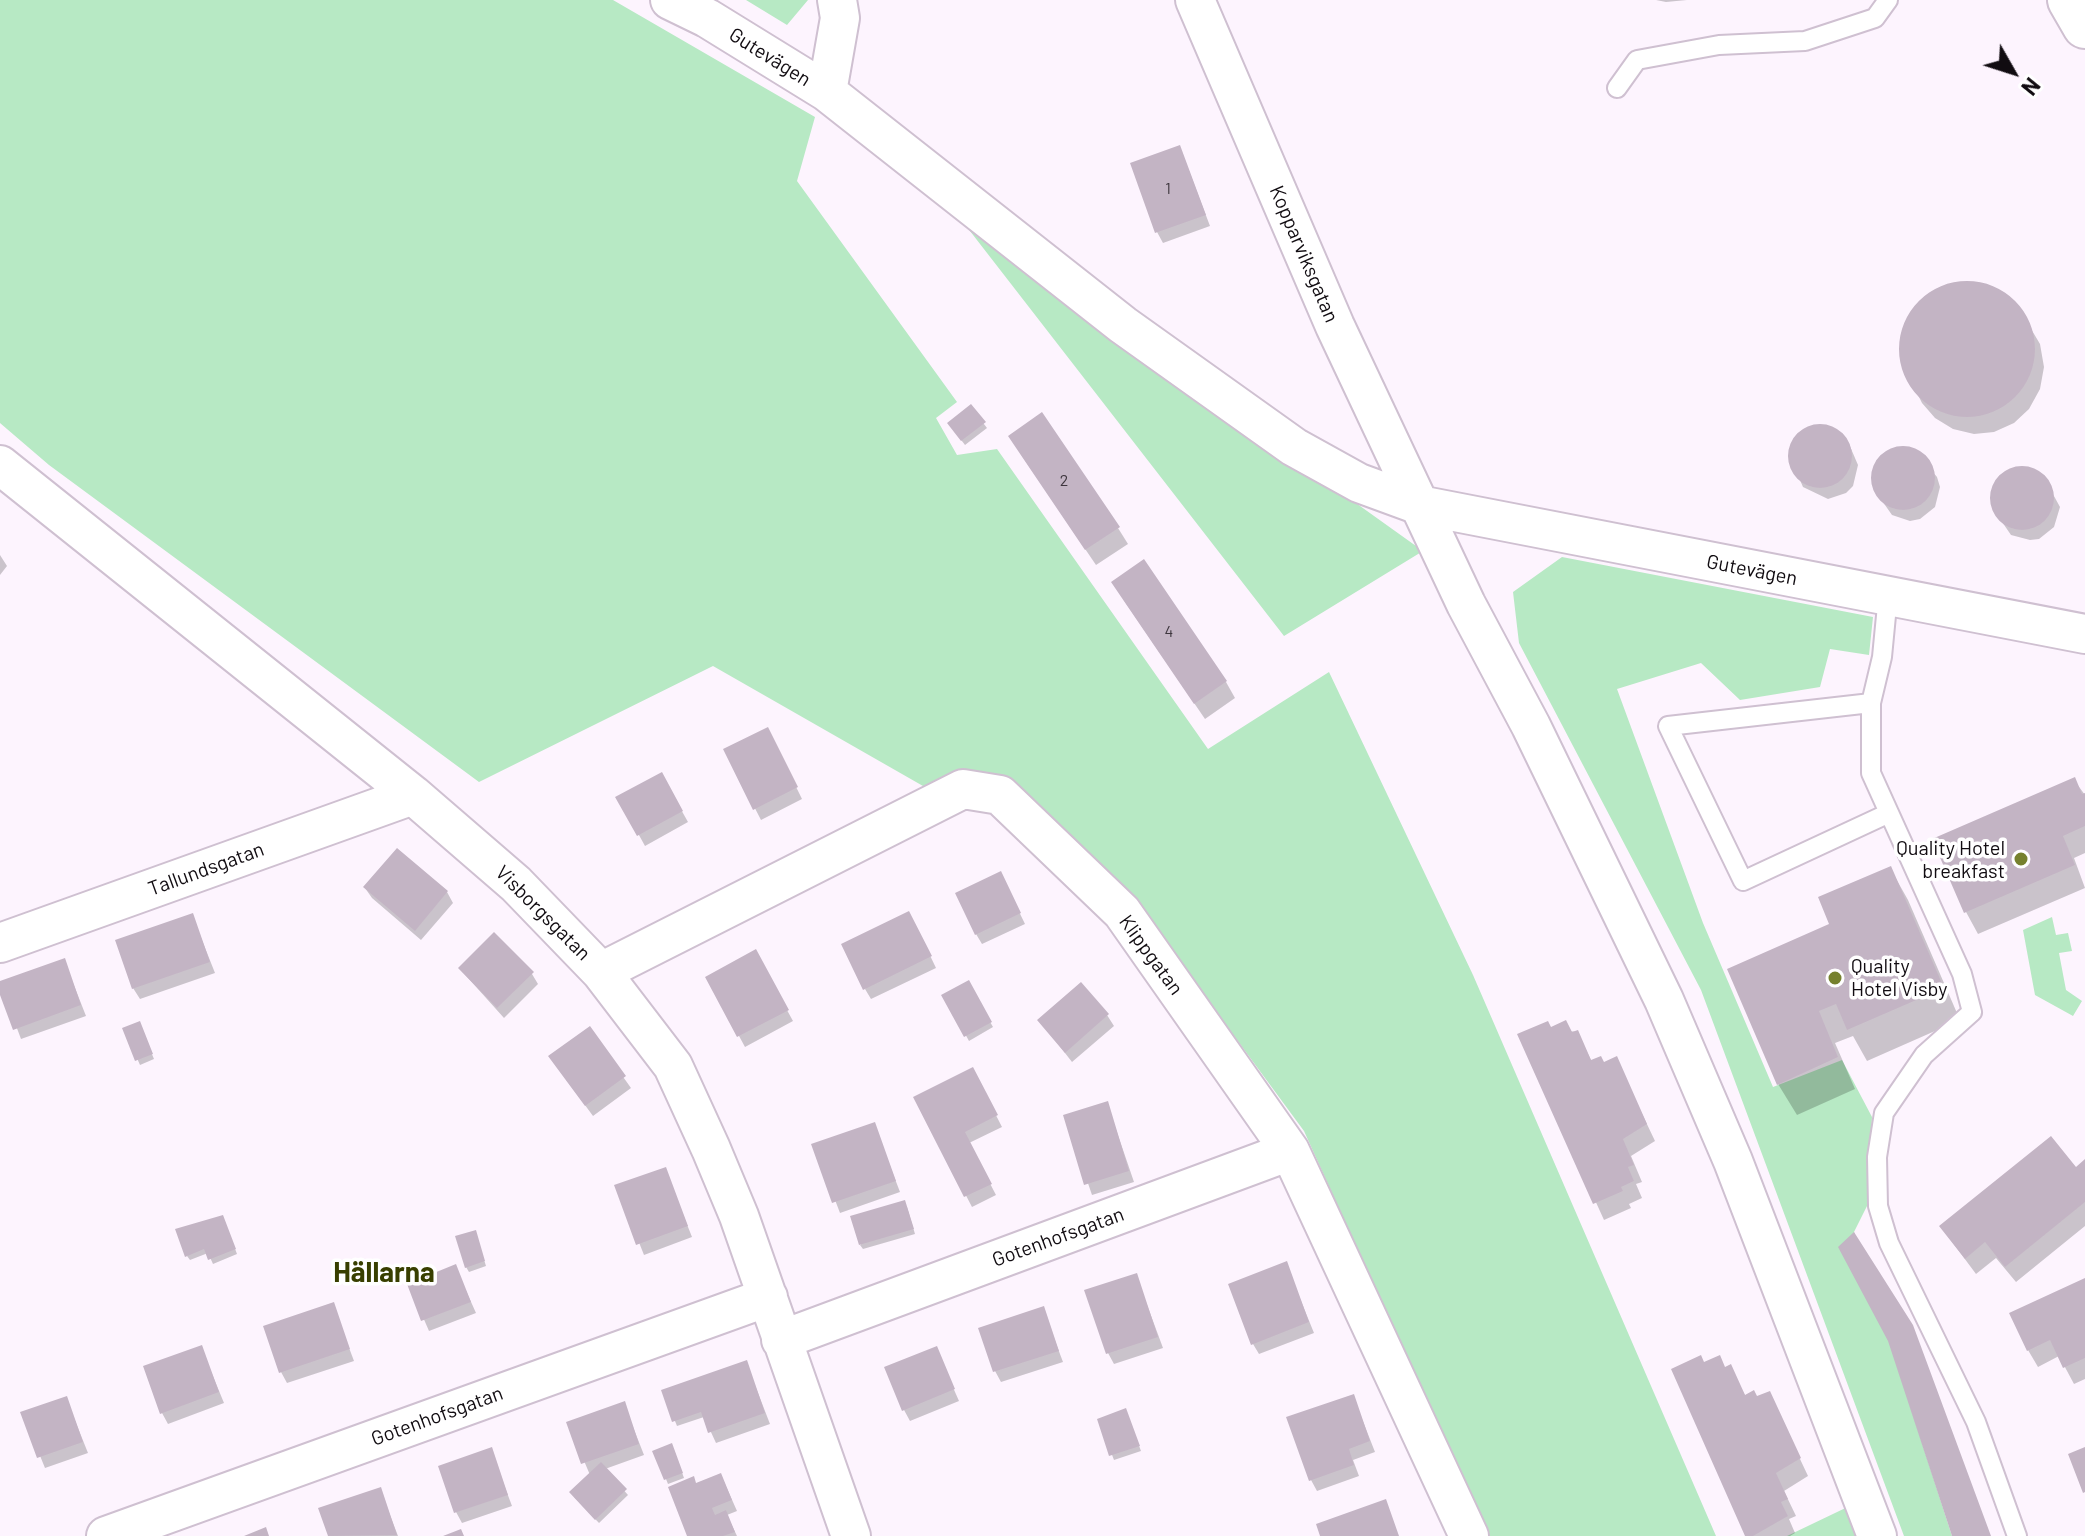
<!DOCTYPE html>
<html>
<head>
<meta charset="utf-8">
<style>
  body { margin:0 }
  #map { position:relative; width:2085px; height:1536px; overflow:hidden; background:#fdf4fe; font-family:Barlow,sans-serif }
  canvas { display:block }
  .north { position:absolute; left:1973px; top:32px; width:80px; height:80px; -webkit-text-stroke:6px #fff; paint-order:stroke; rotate:129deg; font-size:22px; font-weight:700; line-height:32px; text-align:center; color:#110c11 }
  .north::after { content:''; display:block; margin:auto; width:28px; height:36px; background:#110c11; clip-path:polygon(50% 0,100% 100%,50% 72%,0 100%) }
</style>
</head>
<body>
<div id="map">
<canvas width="2085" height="1536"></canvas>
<div class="north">N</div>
</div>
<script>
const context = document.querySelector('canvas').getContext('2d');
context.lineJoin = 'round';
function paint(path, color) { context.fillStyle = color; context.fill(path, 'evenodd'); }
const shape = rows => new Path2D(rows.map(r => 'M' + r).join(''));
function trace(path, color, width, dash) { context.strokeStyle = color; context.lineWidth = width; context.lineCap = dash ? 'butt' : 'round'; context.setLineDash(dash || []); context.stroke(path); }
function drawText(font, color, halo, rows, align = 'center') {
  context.font = font + ' Barlow,sans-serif'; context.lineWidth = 7; context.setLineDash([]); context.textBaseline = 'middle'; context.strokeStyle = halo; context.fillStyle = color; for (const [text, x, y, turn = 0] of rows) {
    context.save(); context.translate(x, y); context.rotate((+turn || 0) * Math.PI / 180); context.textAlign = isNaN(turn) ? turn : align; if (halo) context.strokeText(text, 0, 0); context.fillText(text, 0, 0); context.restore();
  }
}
paint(shape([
  [0,0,613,0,815,117,797,181,957,402,936,418,957,455,997,449,1208,749,1329,672,1473,975,1716,1536,1487,1536,1304,1131,1134,900,1009,782,930,790,713,666,479,782,49,465,0,423],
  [746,0,808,0,787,25],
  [956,213,1090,313,1423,551,1284,636],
  [1562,557,1873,617,1869,655,1830,649,1820,687,1740,700,1701,663,1617,689,1703,923,1773,1087,1842,1060,1872,1117,1868,1204,1854,1232,1952,1536,1904,1536,1701,990,1519,643,1513,592],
  [2052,917,2056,935,2068,933,2072,951,2059,953,2066,990,2082,1001,2073,1016,2035,995,2023,930],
  [1858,1502,1870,1536,1787,1536]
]), '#b7e9c4');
paint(shape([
  [1656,0,1687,0,1666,2],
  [1180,147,1210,226,1163,243,1157,232],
  [1956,284,1979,284,2001,292,2018,307,2040,344,2044,367,2040,389,2029,409,2014,423,1994,432,1974,434,1953,429,1935,418,1922,403,1903,365,1902,344,1907,324,1917,306,1935,292],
  [971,407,987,428,965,445,952,428],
  [1813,427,1834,429,1849,444,1858,465,1853,486,1846,493,1828,499,1803,487,1790,457,1795,439],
  [1895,448,1915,450,1937,477,1940,487,1935,507,1920,519,1910,521,1892,515,1873,488,1873,469,1877,460],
  [1020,453,1118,528,1128,544,1096,565],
  [2014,468,2035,470,2043,476,2060,507,2054,527,2039,539,2030,540,2011,535,1998,516,1991,498,1997,480],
  [0,555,7,566,0,575],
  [1123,599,1226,682,1235,698,1205,719],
  [773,740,802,799,761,820,725,750],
  [661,774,688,822,645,846,618,797],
  [2074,780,2085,795,2085,853,2074,858,2085,888,1978,934,1966,912],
  [1890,868,1908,900,1960,1020,1867,1061,1853,1036,1835,1043,1855,1089,1797,1115,1778,1084,1832,925],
  [1006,885,1025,924,982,944,976,934],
  [365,888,447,892,453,903,421,940,372,898],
  [192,915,215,973,140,999,133,988],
  [915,924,936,968,871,999,865,989],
  [755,952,793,1021,745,1047,707,977],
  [64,960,86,1016,21,1039,0,983],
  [460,969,532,974,538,984,504,1018],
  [968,983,993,1027,969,1041,944,996],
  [1107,1015,1114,1026,1072,1062,1040,1021],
  [141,1028,154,1059,140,1065,124,1029],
  [589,1029,631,1088,593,1116,557,1067],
  [1551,1029,1577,1032,1592,1062,1604,1064,1616,1059,1655,1141,1631,1156,1642,1182,1636,1184,1642,1198,1629,1204,1631,1208,1604,1220,1520,1035],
  [978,1080,1002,1127,969,1143,996,1195,972,1207,915,1098],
  [1107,1103,1134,1182,1092,1195,1065,1116],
  [874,1124,900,1192,840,1213,814,1145],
  [2085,1161,2085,1226,2016,1282,1996,1258,1976,1274,1941,1227,2075,1170],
  [665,1169,692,1237,644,1255,617,1187],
  [907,1207,915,1234,863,1249,860,1245],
  [225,1222,237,1254,213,1264,208,1253,190,1260,187,1256],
  [477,1237,486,1266,469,1272,466,1267],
  [1286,1264,1314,1333,1259,1354,1253,1344],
  [455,1266,476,1313,429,1331,409,1285],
  [1136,1275,1163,1348,1114,1364,1108,1353],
  [2085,1281,2085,1379,2074,1384,2059,1356,2038,1367,2028,1350],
  [333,1305,354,1361,287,1383,281,1372],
  [1043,1309,1063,1362,1001,1382,995,1371],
  [201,1347,224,1403,168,1424,162,1413],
  [936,1349,959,1401,910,1421,904,1410],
  [746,1362,770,1424,716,1443,704,1417,677,1426,663,1391],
  [1730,1367,1746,1397,1757,1399,1769,1393,1808,1476,1784,1491,1796,1516,1789,1519,1795,1533,1790,1536,1747,1536,1726,1369],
  [1353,1396,1375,1452,1353,1460,1359,1476,1317,1491,1311,1480],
  [66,1398,88,1453,45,1468,23,1414],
  [624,1404,644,1455,605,1469,628,1495,599,1523,574,1497,590,1475,568,1423],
  [1128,1416,1141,1451,1114,1460,1099,1421],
  [491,1450,512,1506,462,1523,456,1512],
  [674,1450,684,1478,668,1484,655,1452],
  [721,1475,737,1511,727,1515,737,1536,689,1536,697,1485],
  [380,1489,398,1536,330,1536,321,1509]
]), '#0003');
paint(shape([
  [1180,145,1206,215,1155,233,1130,163],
  '1899 349a68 68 0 1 1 136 0a68 68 0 1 1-136 0Z',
  [971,404,986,422,961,441,947,423],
  [1042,412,1120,527,1085,550,1008,436],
  '1788 456a32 32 0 1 1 64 0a32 32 0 1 1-64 0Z',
  '1871 478a32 32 0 1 1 64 0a32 32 0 1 1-64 0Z',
  '1990 498a32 32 0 1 1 64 0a32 32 0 1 1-64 0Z',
  [1144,559,1227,681,1194,704,1111,582],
  [768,727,798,787,753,810,723,749],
  [662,772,683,811,637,836,615,797],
  [2075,777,2082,794,2085,793,2085,826,2063,836,2075,865,1964,913,1932,839],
  [397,848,448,891,415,931,363,887],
  [1891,866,1944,988,1847,1030,1836,1004,1819,1011,1838,1057,1777,1085,1727,969,1829,924,1818,897],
  [1001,871,1021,913,975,935,955,893],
  [909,911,932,956,863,990,841,944],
  [193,913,210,962,132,989,115,940],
  [494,932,534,972,497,1008,458,968],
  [756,949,789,1010,737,1037,705,977],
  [65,958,81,1005,13,1030,0,995,0,981],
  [969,980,992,1022,964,1037,941,995],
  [1081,982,1109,1014,1065,1053,1037,1020],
  [1566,1020,1572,1032,1578,1030,1591,1060,1601,1056,1604,1062,1617,1056,1647,1124,1623,1139,1634,1165,1628,1167,1634,1181,1621,1187,1623,1191,1593,1204,1517,1034,1548,1021,1551,1027],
  [140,1021,153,1054,135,1061,122,1028],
  [590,1026,626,1076,585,1106,548,1056],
  [973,1067,998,1115,965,1132,992,1184,964,1197,913,1097],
  [1108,1101,1129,1171,1084,1185,1063,1115],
  [875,1122,896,1181,832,1203,811,1144],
  [2051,1136,2076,1167,2085,1159,2085,1202,2005,1267,1985,1242,1965,1259,1939,1226],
  [666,1167,688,1226,636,1245,614,1185],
  [905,1200,914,1229,859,1245,850,1216],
  [223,1215,236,1249,208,1260,204,1249,185,1257,175,1229],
  [476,1230,485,1261,465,1268,455,1236],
  [1854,1232,1913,1325,1991,1536,1952,1536,1888,1341,1838,1247],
  [1287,1261,1309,1322,1251,1345,1228,1284],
  [456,1264,471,1302,421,1321,407,1284],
  [1137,1273,1158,1337,1106,1354,1084,1290],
  [2085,1278,2085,1358,2063,1368,2050,1340,2027,1351,2009,1313],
  [334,1302,350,1349,279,1373,263,1326],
  [1044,1306,1059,1351,993,1372,978,1328],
  [202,1345,219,1392,160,1414,143,1366],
  [937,1346,955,1389,902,1411,884,1367],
  [1701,1355,1704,1362,1720,1355,1725,1367,1731,1364,1745,1395,1754,1390,1757,1396,1770,1391,1801,1458,1776,1473,1788,1499,1781,1502,1788,1516,1753,1536,1745,1536,1671,1369],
  [747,1360,765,1413,708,1433,701,1412,672,1422,661,1390],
  [1354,1394,1370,1441,1349,1449,1354,1465,1309,1481,1286,1417],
  [67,1396,83,1442,37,1458,20,1412],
  [625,1401,639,1444,581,1464,566,1422],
  [1126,1408,1140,1446,1109,1456,1097,1419],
  [672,1443,683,1473,664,1480,652,1451],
  [492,1447,508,1495,454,1513,438,1466],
  [2085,1447,2085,1492,2083,1493,2068,1454],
  [601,1462,627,1489,595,1520,569,1492],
  [721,1473,732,1500,712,1508,715,1515,726,1510,735,1532,723,1536,687,1536,668,1487,694,1476,696,1483],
  [381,1487,397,1535,328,1536,318,1508],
  [1386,1499,1399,1536,1320,1536,1316,1524],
  [266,1527,269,1536,244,1536],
  [461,1529,464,1536,443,1536]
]), '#c3b4c4');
const service = shape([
  [1617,88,1637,60,1719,45,1805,41,1875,18,1888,0],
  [1888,595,1882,657,1871,703,1871,773,1962,974,1972,1012,1924,1055,1884,1113,1877,1157,1878,1206,1889,1243,1976,1422,2017,1536],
  [1871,703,1668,726,1743,881,1887,814]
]);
const minor = shape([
  [670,0,707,18,827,92,1123,325,1294,447,1359,483,1419,505,2085,634],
  [1195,0,1335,326,1466,604,1531,726,1664,1000,1733,1161,1877,1536],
  [827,92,840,18,837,0],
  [0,465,413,795,516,884,601,972,673,1066,711,1149,739,1216,851,1536],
  [0,943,413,795],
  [601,972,963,789,1000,795,1122,912,1290,1151,1469,1536],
  [781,1340,1290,1151],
  [106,1536,768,1297]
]);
const secondary = shape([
  [2070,0,2085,26]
]);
trace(service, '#cfc0d1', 22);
trace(minor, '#cfc0d1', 42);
trace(secondary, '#cfc0d1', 48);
trace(service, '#fff', 18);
trace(minor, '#fff', 38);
trace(secondary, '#fff', 44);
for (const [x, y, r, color] of [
  [2021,859,8,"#76812e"],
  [1835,978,8,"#76812e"]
]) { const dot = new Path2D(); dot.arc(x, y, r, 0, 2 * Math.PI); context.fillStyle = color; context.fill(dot); trace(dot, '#fff', 3); }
drawText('16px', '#3e363e', null, [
  ["1",1168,189],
  ["2",1064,481],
  ["4",1169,632]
]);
drawText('20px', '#110c11', '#fff', [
  ["Gutevägen",770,57,32],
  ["Kopparviksgatan",1304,254,67],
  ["Gutevägen",1752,570,11],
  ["Tallundsgatan",206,869,-20],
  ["Visborgsgatan",543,913,45],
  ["Klippgatan",1151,955,54],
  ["Gotenhofsgatan",1058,1237,-20],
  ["Gotenhofsgatan",437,1416,-20]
]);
drawText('20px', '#110c11', '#fff', [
  ["Quality Hotel",2005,848],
  ["breakfast",2005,871],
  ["Quality",1851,966,"left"],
  ["Hotel Visby",1851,989,"left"]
], 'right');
drawText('bold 28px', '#383f00', '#fff', [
  ["Hällarna",384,1273]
]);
</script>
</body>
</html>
